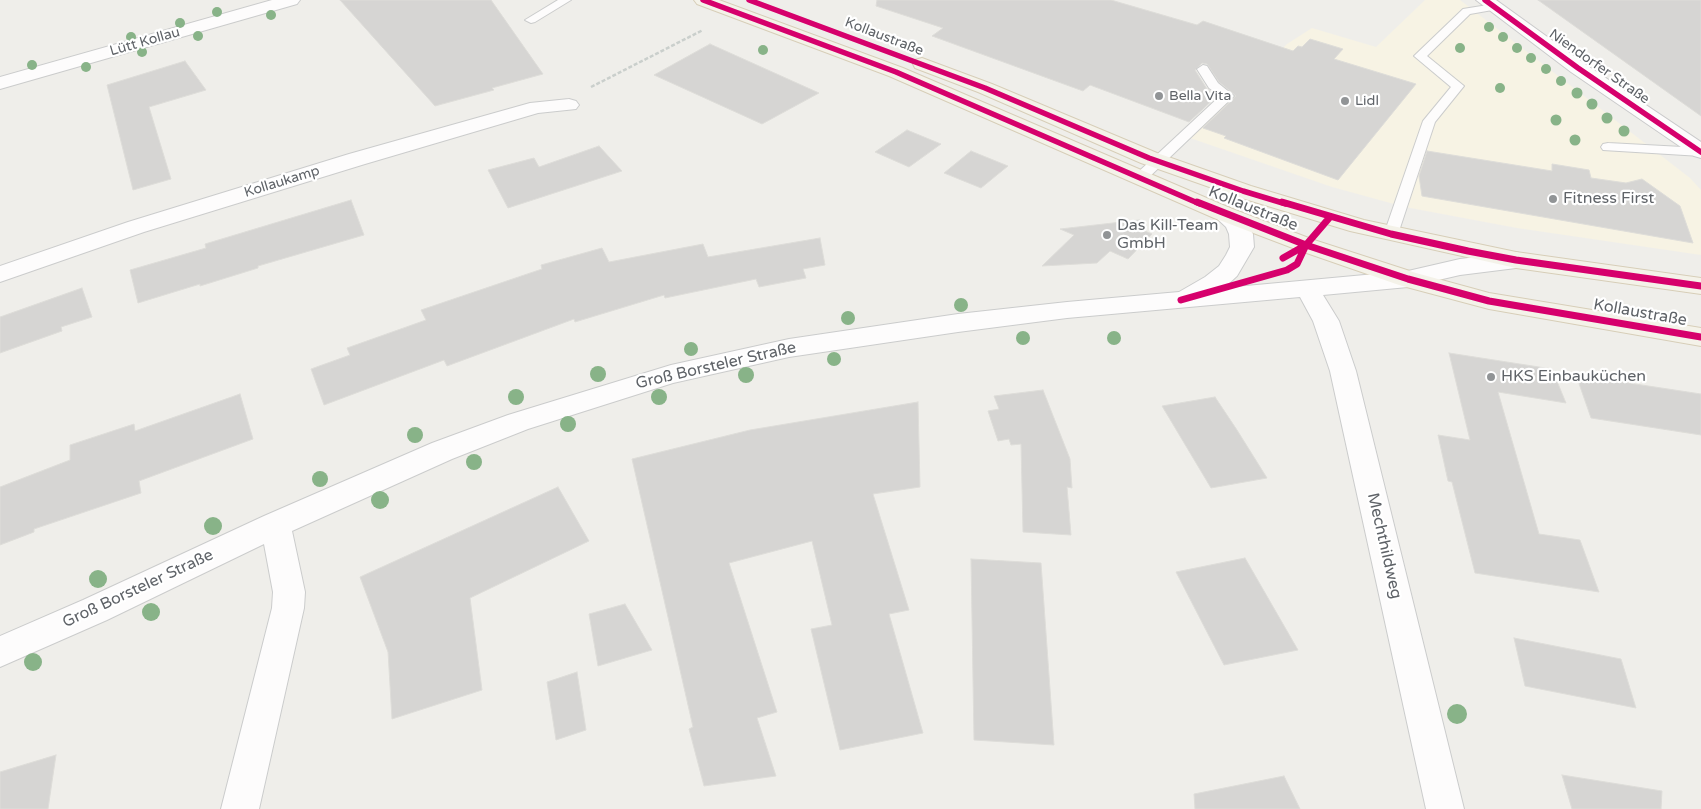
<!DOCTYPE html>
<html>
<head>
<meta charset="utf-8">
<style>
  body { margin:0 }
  canvas { display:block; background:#efeeea }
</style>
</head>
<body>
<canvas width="1701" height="809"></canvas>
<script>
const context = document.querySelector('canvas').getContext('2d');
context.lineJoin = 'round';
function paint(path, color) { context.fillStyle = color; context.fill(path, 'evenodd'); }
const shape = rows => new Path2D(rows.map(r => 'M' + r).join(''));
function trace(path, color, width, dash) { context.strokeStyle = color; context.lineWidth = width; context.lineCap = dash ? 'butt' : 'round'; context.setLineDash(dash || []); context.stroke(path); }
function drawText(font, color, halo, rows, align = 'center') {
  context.font = font + ' "Varela Round",sans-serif'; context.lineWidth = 4.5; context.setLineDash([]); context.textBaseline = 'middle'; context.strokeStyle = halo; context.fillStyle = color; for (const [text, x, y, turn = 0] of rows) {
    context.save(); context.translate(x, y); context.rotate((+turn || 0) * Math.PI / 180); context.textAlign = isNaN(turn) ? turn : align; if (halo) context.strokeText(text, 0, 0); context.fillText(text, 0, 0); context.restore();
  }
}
paint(shape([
  [1425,0,1460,0,1690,178,1701,190,1701,255,1517,228,1405,207,1332,187,1190,138,1287,44,1312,28,1376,47]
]), '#f7f3e4');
const building = shape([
  [340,0,491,0,543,74,492,88,494,90,435,106,340,0],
  [877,0,1111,0,1197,25,1203,21,1293,51,1298,46,1302,47,1310,39,1343,49,1334,59,1416,84,1338,180,1224,138,1226,136,1203,128,1236,96,1219,82,1207,64,1202,63,1195,70,1207,89,1217,96,1189,122,1090,85,1083,91,932,36,943,28,876,6,877,0],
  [1538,0,1701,0,1701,116,1538,0],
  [710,44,819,93,762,124,654,75,710,44],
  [185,61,206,90,149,107,171,179,133,190,107,85,185,61],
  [907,130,941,144,909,167,875,152,907,130],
  [599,146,622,171,508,208,488,170,534,158,539,167,599,146],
  [971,151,1008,166,981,188,944,173,971,151],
  [1427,151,1552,171,1552,164,1589,170,1591,178,1626,183,1642,179,1680,206,1693,243,1422,196,1419,176,1427,151],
  [351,200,364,235,258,266,258,268,200,286,200,284,138,303,130,270,206,248,205,244,351,200],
  [1139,220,1133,226,1152,234,1128,259,1110,251,1097,263,1042,266,1074,235,1060,229,1139,220],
  [820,238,825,265,803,269,806,278,759,287,756,279,665,298,664,295,575,322,574,319,447,366,444,360,324,405,311,369,350,355,347,348,426,320,421,310,542,269,541,265,602,248,609,262,703,244,708,257,820,238],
  [82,288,92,317,61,327,62,331,0,353,0,317,82,288],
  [1449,353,1552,369,1566,403,1498,392,1539,534,1580,540,1599,592,1475,573,1452,482,1448,481,1438,435,1470,440,1449,353],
  [1576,375,1701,394,1701,435,1591,418,1576,375],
  [1043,390,1070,459,1072,488,1067,487,1071,535,1023,532,1021,444,1011,445,1009,439,998,441,988,411,999,409,994,396,1043,390],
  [240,394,253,439,139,481,141,493,34,529,34,532,0,545,0,487,70,460,70,445,134,424,135,431,240,394],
  [1215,397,1237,430,1267,478,1211,488,1162,406,1215,397],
  [918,402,920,487,873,494,909,610,889,614,923,733,840,750,811,629,832,625,812,541,729,563,777,712,757,718,776,776,704,786,689,729,693,727,632,459,750,430,918,402],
  [558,487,589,541,470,598,482,690,392,719,388,652,360,577,558,487],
  [1245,558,1298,650,1224,665,1176,572,1245,558],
  [971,559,1041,563,1054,745,974,740,971,559],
  [625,604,652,650,598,666,589,614,625,604],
  [1514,638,1621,659,1636,708,1525,686,1514,638],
  [577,672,586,730,556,740,547,682,577,672],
  [56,755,48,809,0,809,0,772,56,755],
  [1562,775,1662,791,1661,809,1572,809,1562,775],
  [1284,776,1300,809,1195,809,1194,794,1284,776]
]);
paint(building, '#d6d5d3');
trace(building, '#deddd9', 1);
const service = shape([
  [558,0,571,0,535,22,531,23,525,20,558,0],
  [1494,4,1498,5,1500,7,1498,9,1470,14,1427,56,1464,86,1435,122,1398,234,1396,237,1386,237,1384,234,1423,121,1451,87,1414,56,1463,9,1494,4],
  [1203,65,1207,66,1218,83,1234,96,1145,181,1135,181,1133,178,1135,175,1220,96,1209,88,1197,69,1203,65],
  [1608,143,1701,148,1701,156,1603,150,1601,147,1603,144,1608,143]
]);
const minor = shape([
  [272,0,300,0,297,4,0,89,0,77,272,0],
  [569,99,576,101,579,105,576,109,538,113,365,164,144,232,0,282,0,266,128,222,349,154,530,103,569,99],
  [1222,206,1230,208,1243,218,1253,234,1254,247,1237,276,1224,288,1408,271,1460,259,1516,252,1524,255,1528,260,1524,265,1516,268,1460,275,1408,287,1323,295,1339,321,1356,371,1464,809,1426,809,1330,371,1313,321,1300,297,1067,318,958,332,789,357,673,383,528,429,452,459,292,531,305,592,304,608,259,809,221,809,272,608,273,592,264,544,107,620,0,667,0,636,83,600,264,516,432,443,508,415,671,365,789,339,958,314,1067,302,1179,292,1205,277,1219,266,1226,255,1230,247,1229,234,1226,227,1211,213,1214,208,1222,206]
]);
const secondary = shape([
  [1476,0,1496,0,1585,64,1701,142,1701,158,1694,156,1571,72,1476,0]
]);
const primary = shape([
  [694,0,719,0,903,68,1230,208,1314,240,1416,273,1489,293,1701,328,1701,346,1489,309,1399,285,1298,250,1214,218,889,76,697,4,694,0],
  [922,58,992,84,1157,153,1251,186,1364,220,1516,252,1701,278,1701,294,1516,268,1350,231,1235,196,1141,163,978,92,915,68,913,64,915,60,922,58]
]);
trace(service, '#cbcccc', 2);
trace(minor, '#cbcccc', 2);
trace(secondary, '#cacacb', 2);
trace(primary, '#d7ceb8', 2);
trace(shape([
  [591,87,703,30]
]), '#cacfcc', 2.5, [4, 2]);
paint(service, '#fdfcfc');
paint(minor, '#fdfcfc');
paint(secondary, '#fdfcfc');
paint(primary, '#f4f2e9');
trace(shape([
  [703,0,896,72,1200,204],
  [749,0,985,88,1149,158,1243,191,1286,204],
  [1485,0,1578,68,1701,152]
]), '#d6006c', 5.5);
trace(shape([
  [1197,202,1306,245,1408,279,1489,301,1701,337],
  [1282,202,1391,234,1468,251,1516,260,1701,286],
  [1283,258,1306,245,1330,217],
  [1181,300,1287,270,1297,264,1306,245]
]), '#d6006c', 7);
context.fillStyle = '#88b388';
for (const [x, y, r] of [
  [217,12,5],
  [271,15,5],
  [180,23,5],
  [1489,27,5],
  [198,36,5],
  [131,37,5],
  [1503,37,5],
  [1460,48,5],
  [1517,48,5],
  [763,50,5],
  [142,52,5],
  [1531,58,5],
  [32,65,5],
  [86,67,5],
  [1546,69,5],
  [1561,81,5],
  [1500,88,5],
  [1577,93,5.5],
  [1592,104,5.5],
  [1607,118,5.5],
  [1556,120,5.5],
  [1624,131,5.5],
  [1575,140,5.5],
  [961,305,7],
  [848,318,7],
  [1023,338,7],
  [1114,338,7],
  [691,349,7],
  [834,359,7],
  [598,374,8],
  [746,375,8],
  [516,397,8],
  [659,397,8],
  [568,424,8],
  [415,435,8],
  [474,462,8],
  [320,479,8],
  [380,500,9],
  [213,526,9],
  [98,579,9],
  [151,612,9],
  [33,662,9],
  [1457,714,10]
]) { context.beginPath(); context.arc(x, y, r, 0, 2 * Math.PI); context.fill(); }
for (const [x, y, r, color] of [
  [1159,96,5,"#919496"],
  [1345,101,5,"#919496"],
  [1553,199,5,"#919496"],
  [1107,235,5,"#919496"],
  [1491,377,5,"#919496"]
]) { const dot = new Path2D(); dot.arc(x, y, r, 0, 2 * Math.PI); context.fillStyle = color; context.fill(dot); trace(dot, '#fff', 2); }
drawText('14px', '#5f6368', '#fff', [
  ["Kollaustraße",884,37,21],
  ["Lütt Kollau",145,42,-16],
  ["Niendorfer Straße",1599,67,35],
  ["Kollaukamp",282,182,-17]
]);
drawText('14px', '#5f6368', '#fff', [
  ["Bella Vita",1169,96],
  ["Lidl",1355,101]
], 'left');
drawText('16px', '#5f6368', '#fff', [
  ["Fitness First",1563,199],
  ["Das Kill-Team",1117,226],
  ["GmbH",1117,244],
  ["HKS Einbauküchen",1501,377]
], 'left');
drawText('16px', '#5f6368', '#fff', [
  ["Kollaustraße",1253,209,22],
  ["Kollaustraße",1640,313,10],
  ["Groß Borsteler Straße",716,366,-13],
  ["Mechthildweg",1384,546,77],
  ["Groß Borsteler Straße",138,589,-25]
]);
</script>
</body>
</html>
